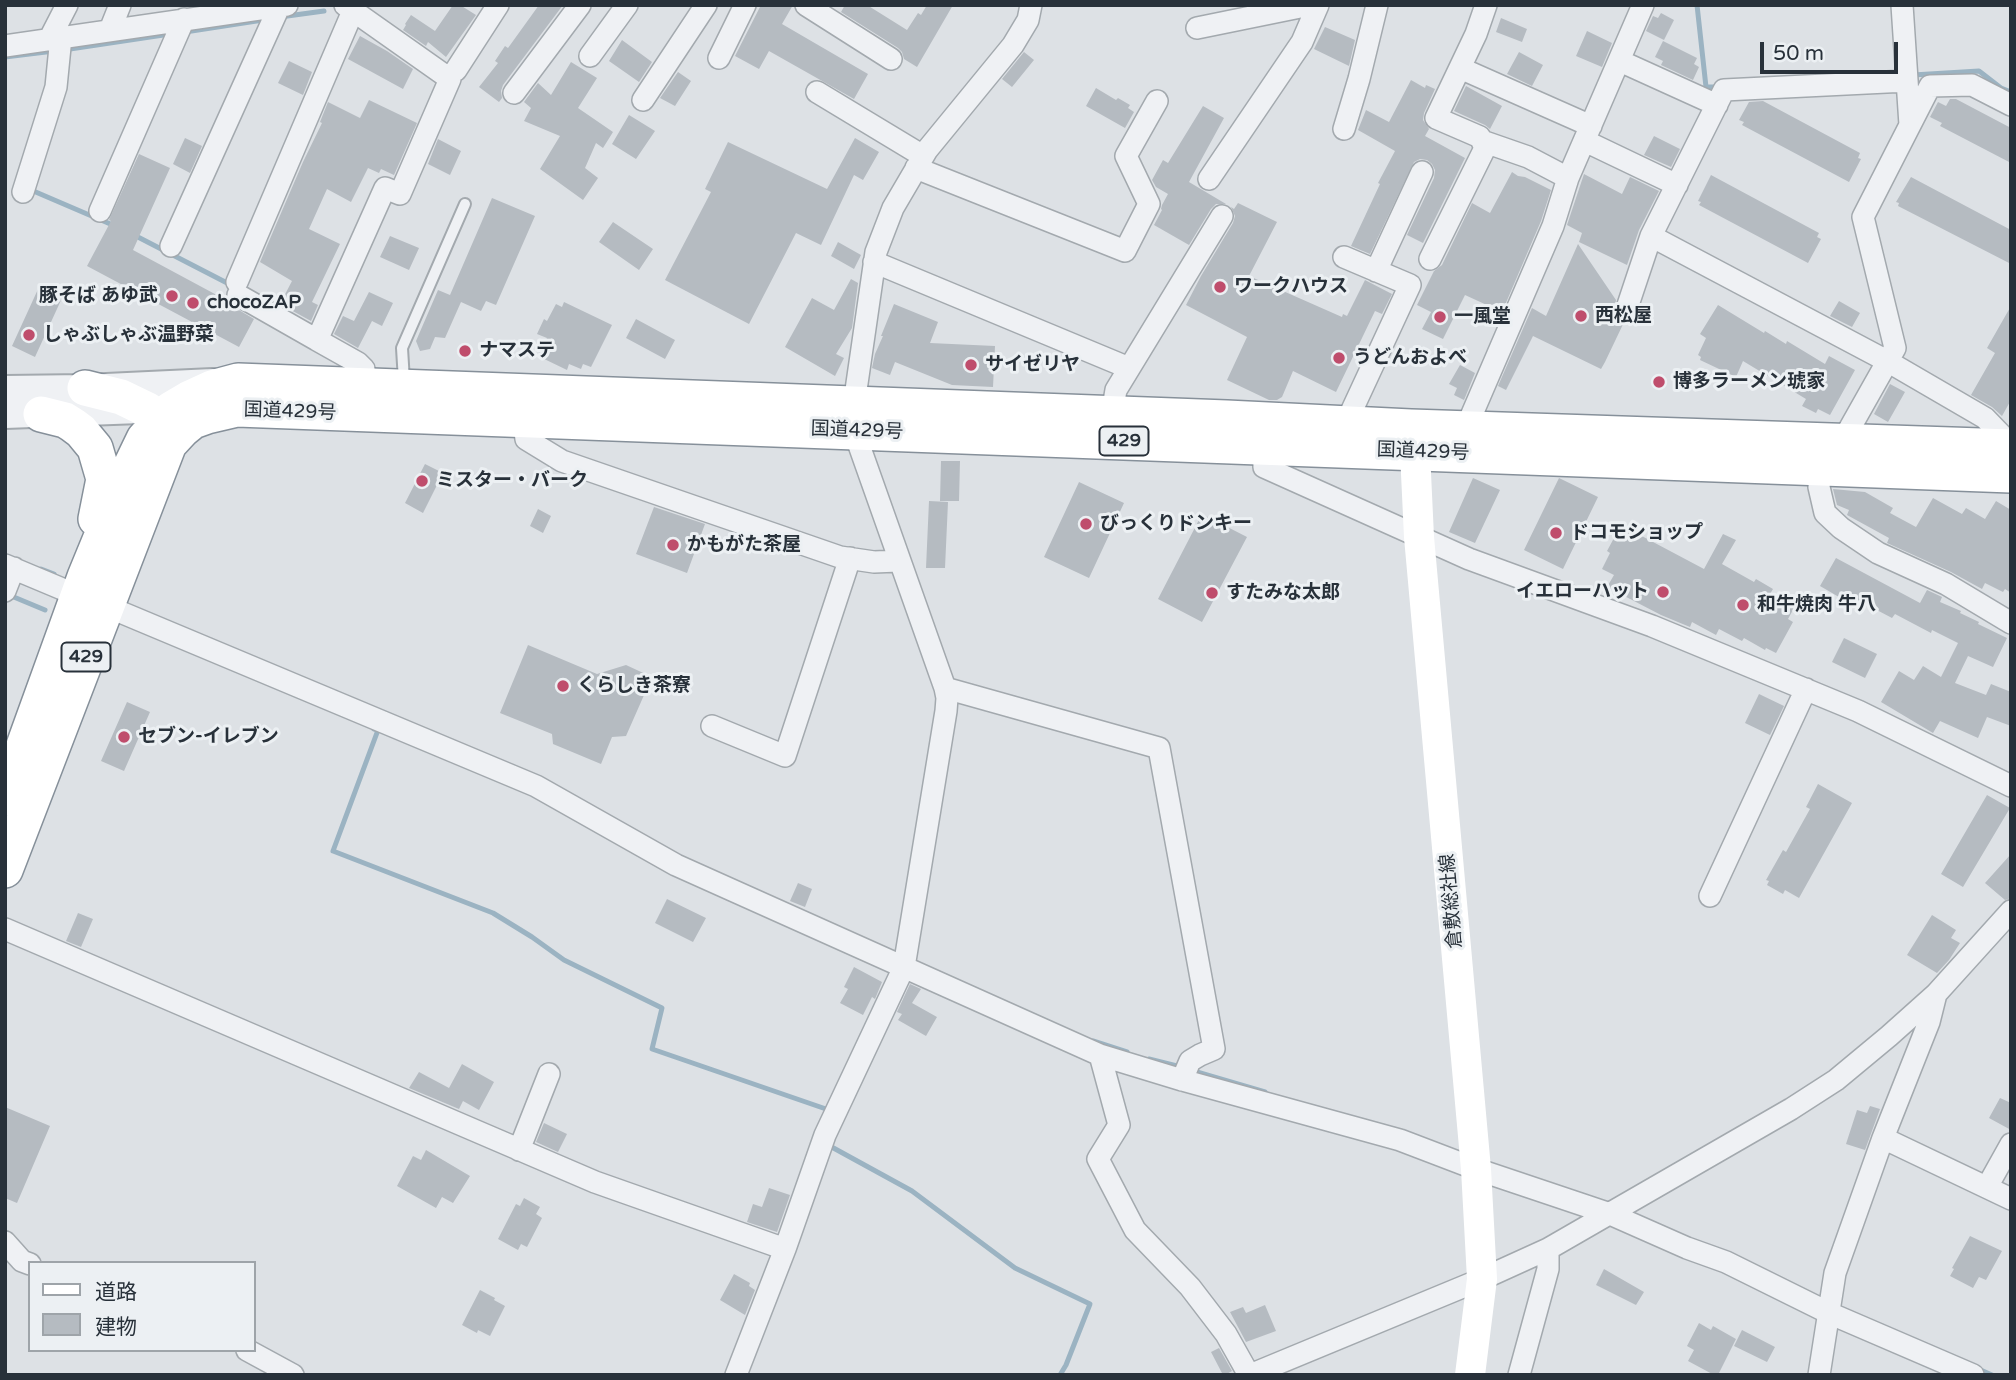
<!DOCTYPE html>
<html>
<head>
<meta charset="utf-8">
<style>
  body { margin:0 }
  #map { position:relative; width:2016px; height:1380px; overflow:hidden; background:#dde1e5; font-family:"Varela Round","Noto Sans JP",sans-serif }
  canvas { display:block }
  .frame { position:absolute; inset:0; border:7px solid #28313a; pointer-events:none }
  .legend { position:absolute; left:28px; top:1261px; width:228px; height:91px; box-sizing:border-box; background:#ecf0f3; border:2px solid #9ea4a9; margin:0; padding:9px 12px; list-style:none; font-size:21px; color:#28313a }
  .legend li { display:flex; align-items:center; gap:14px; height:35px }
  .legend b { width:35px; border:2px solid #9ea4a9 }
  .scale { position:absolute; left:1760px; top:42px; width:138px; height:32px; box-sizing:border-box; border:4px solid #28313a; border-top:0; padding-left:9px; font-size:21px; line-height:24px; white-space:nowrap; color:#28313a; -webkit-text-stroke:5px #ecf0f3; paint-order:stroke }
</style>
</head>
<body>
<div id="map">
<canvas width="2016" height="1380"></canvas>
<div class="frame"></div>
<ul class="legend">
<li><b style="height:9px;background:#fff"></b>道路</li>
<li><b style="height:19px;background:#b5bbc1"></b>建物</li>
</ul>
<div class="scale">50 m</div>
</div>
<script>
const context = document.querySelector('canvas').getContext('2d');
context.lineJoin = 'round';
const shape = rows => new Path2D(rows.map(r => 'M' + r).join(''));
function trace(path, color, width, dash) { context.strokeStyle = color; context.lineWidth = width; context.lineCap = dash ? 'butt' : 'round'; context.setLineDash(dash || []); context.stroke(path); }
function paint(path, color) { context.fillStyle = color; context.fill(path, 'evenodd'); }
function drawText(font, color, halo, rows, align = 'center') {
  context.font = font + ' "Varela Round","Noto Sans JP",sans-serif'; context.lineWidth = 6; context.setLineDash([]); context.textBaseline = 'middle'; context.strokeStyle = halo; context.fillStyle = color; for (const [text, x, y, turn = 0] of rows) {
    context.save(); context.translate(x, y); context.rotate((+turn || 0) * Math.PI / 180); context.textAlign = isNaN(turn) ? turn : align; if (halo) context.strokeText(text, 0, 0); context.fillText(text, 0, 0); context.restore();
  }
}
trace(shape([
  [1697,5,1706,87,1718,87],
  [280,17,324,11],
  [185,32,263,20],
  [70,49,170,34],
  [5,57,54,51],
  [1913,75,1979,71,2001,88,2011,92],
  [31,190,115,226],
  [134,235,231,285],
  [41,569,54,574],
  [9,595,45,610],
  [374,729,378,730,333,851,493,913,532,937,564,960,662,1008,652,1049,826,1109],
  [1093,1041,1127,1052],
  [1149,1059,1181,1067],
  [1190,1070,1265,1092],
  [828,1145,912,1191,1015,1268,1090,1304,1066,1365,1060,1375],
  [1976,1368,1992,1375]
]), '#9bb3c2', 5);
paint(shape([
  [453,5,460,5,476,15,446,57,428,42,426,46,403,30,406,25,405,24,411,15,435,31],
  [539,5,563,5,503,85,501,91,502,98,499,102,479,87,498,63,495,61,505,46,508,48],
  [761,5,793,5,782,24,868,74,854,99,769,51,759,69,735,56],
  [845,5,867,5,907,30,918,13,921,15,927,5,953,5,917,67,904,59,902,52,898,48,841,12],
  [1661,13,1674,20,1664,40,1646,31,1653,16,1658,18],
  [1501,18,1527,29,1522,42,1496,32],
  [1325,27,1355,40,1349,66,1314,49],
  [1587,31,1612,43,1602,67,1576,56],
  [360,36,387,51,413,69,403,89,348,59],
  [622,40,652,62,639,82,609,61],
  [1663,41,1697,58,1694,64,1699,67,1693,80,1661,65,1663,61,1655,57],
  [1024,52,1034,60,1012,87,1002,79],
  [1519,52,1543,65,1532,86,1507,74],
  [289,61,312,72,303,95,278,83],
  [571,62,597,78,578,108,613,132,603,148,596,143,585,168,598,178,583,200,540,169,560,136,524,121,531,108,524,102,538,83,551,95],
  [678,72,691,81,675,106,660,98],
  [1411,80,1425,88,1426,85,1435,89,1424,113,1423,120,1429,129,1425,136,1465,158,1423,243,1407,235,1434,178,1435,170,1432,164,1427,160,1420,159,1414,162,1370,254,1351,246,1380,184,1378,183,1395,151,1358,130,1366,110,1389,122],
  [1466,86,1502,106,1490,129,1485,125,1454,111],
  [1096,88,1116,100,1118,98,1130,105,1128,108,1134,112,1125,128,1086,106],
  [1950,99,1956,99,2011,128,2011,163,1940,126,1942,123,1930,117,1938,102,1946,106],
  [369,100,417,123,394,175,381,169,379,173,368,168,351,202,327,189,309,229,340,244,312,302,318,305,311,321,280,304,292,281,260,262,303,162,322,123,320,122,328,102,360,118],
  [1763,101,1860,153,1858,158,1861,159,1849,182,1742,125,1744,122,1739,120,1749,102],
  [1203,106,1224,118,1189,182,1226,204,1216,204,1211,209,1189,245,1154,225,1162,210,1161,209,1162,205,1168,194,1156,187,1152,180,1163,160,1168,163],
  [629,115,655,131,636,159,612,144],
  [1654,136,1680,149,1671,167,1644,155],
  [185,138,202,146,190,173,173,164],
  [855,138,879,152,863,180,854,175,821,245,796,233,749,324,665,280,711,192,705,189,728,142,827,189],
  [438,139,461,151,450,175,428,164],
  [139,154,170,168,133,250,226,300,232,306,254,319,239,347,87,266,111,221,109,220],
  [1512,172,1518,176,1525,177,1551,190,1541,221,1502,312,1465,295,1443,339,1422,329,1431,312,1417,305,1434,271,1442,265,1472,203,1490,213],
  [1584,174,1622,194,1630,177,1659,191,1639,230,1627,265,1579,242,1582,233,1567,225],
  [1711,175,1819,233,1817,237,1821,239,1808,263,1699,205,1701,202,1698,201],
  [1911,177,2011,230,2011,264,1898,206,1899,203,1896,202],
  [492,198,535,216,496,305,486,301,481,311,461,302,445,338,435,337,430,349,420,351,416,341,438,290,450,295],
  [1238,203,1277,222,1249,276,1342,317,1343,314,1347,316,1365,280,1392,294,1382,314,1375,311,1336,392,1293,371,1282,397,1277,400,1269,400,1227,380,1247,337,1186,305,1201,276,1233,223,1235,216,1231,207,1234,209],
  [613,222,653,249,639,270,599,242],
  [390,236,419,248,409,270,380,257],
  [838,242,861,255,854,269,831,256],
  [1578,244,1616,300,1615,307,1618,313,1626,318,1605,362,1601,369,1533,336,1506,390,1498,386,1532,308,1546,316],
  [851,279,858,283,852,328,836,354,844,358,835,376,785,347,812,298,834,310],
  [39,287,62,298,35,357,12,346],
  [369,292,393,303,382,326,372,321,358,348,334,334,343,316,354,321],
  [1839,301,1860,313,1852,327,1830,316],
  [564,302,612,325,591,367,583,364,581,369,569,364,567,370,538,356,547,338,537,334,544,319,547,321,556,304,562,307],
  [894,304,938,322,930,343,995,346,993,387,952,385,895,362,890,375,872,368,875,354,883,336,881,336],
  [1718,305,1764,333,1765,331,1786,344,1787,341,1825,364,1829,356,1855,370,1830,415,1818,409,1816,413,1802,406,1806,399,1743,361,1736,377,1700,360,1701,357,1698,355,1706,338,1700,334],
  [2011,306,2011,400,2002,416,1992,407,1971,395,1995,353,1987,348],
  [636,319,675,340,665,359,626,338],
  [1460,365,1475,373,1464,400,1454,395,1457,388,1449,384],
  [1890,384,1905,392,1888,422,1874,414],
  [941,461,960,461,959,501,940,501],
  [425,464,443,473,423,513,405,503],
  [1473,478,1500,490,1475,543,1449,532],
  [1559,478,1598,497,1563,569,1524,550],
  [1079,482,1124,503,1089,578,1044,557],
  [1833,489,1865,492,1893,508,1890,513,1916,527,1933,498,1962,514,1966,508,1985,519,1996,501,2011,510,2011,593,2005,589,2003,592,1985,583,1982,589,1951,572,1887,543,1889,538,1847,515,1849,510,1837,505],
  [929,501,948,502,945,568,926,568],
  [654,507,705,524,687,573,636,554],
  [538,509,551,516,543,533,530,526],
  [1202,514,1247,537,1202,622,1158,599],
  [1621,525,1704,569,1723,534,1736,540,1722,564,1754,582,1756,579,1773,589,1770,594,1794,608,1788,619,1793,622,1776,653,1766,648,1765,650,1744,638,1742,641,1719,629,1716,635,1692,622,1690,627,1661,615,1607,587,1614,575,1602,569,1610,553,1607,551],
  [1836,558,1920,603,1927,590,1940,596,1942,597,1940,602,1961,611,1960,613,1979,622,1978,624,2007,638,1993,667,1968,656,1955,683,1986,695,1991,684,2011,692,2011,726,1987,717,1978,738,1940,721,1933,733,1881,702,1899,671,1914,680,1923,666,1941,677,1958,643,1932,630,1931,633,1895,614,1892,618,1854,598,1851,604,1820,586],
  [1844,638,1877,654,1865,678,1832,662],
  [528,645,597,674,626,665,652,677,626,736,612,737,601,764,553,744,552,734,500,713],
  [1759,694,1784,706,1770,735,1745,723],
  [127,702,150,712,124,771,101,761],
  [1818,784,1852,803,1799,898,1785,890,1783,894,1767,885,1769,881,1766,880,1783,850,1786,852,1810,809,1806,807],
  [1987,795,2010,808,1963,887,1941,874],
  [2011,854,2011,898,2005,900,1985,883],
  [798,883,812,889,805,907,790,901],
  [667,899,706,918,693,942,655,923],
  [78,913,93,919,81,947,66,941],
  [1932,915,1956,930,1951,938,1960,943,1949,960,1937,973,1907,955],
  [854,967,882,982,875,999,872,997,863,1015,840,1003,848,989,844,987],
  [910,984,921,989,912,1003,937,1017,926,1036,898,1020,902,1014,897,1012],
  [462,1064,494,1082,479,1110,463,1101,459,1109,409,1088,419,1072,449,1088],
  [2000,1098,2011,1103,2011,1130,1989,1118],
  [1870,1106,1880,1109,1865,1150,1846,1144,1857,1110,1867,1113],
  [5,1107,50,1126,17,1203,5,1198],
  [544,1123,567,1134,558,1152,536,1142],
  [426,1150,470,1176,453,1203,442,1197,436,1208,397,1186,413,1156,421,1160],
  [769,1188,790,1195,777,1232,747,1222,753,1204,762,1207],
  [524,1198,540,1207,536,1214,542,1218,527,1247,521,1244,518,1250,498,1239,516,1204,520,1206],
  [1970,1236,2002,1251,1986,1280,1979,1277,1973,1288,1950,1276,1954,1269,1952,1268],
  [1604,1269,1644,1292,1636,1305,1596,1285],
  [734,1274,750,1283,749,1286,755,1290,745,1315,720,1300],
  [480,1290,495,1298,494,1300,505,1306,490,1336,478,1330,477,1333,462,1325],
  [1265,1305,1276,1331,1246,1342,1230,1312,1243,1307,1246,1313],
  [1699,1323,1711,1330,1713,1326,1736,1339,1718,1375,1714,1375,1688,1361,1694,1350,1687,1346],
  [1742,1330,1775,1347,1767,1362,1734,1346],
  [1219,1348,1232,1371,1225,1375,1223,1375,1211,1352]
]), '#b5bbc1');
const service = shape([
  [404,381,402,348,465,204]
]);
const minor = shape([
  [345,5,450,79,400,194,385,188,317,340,358,363,364,369,365,386],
  [806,5,891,59],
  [1902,5,1910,125],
  [1197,28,1310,5],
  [110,30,120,5],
  [50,38,67,5],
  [5,46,287,5],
  [590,56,627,5],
  [719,58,745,5],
  [1620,61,1717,105],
  [1460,68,1591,126],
  [456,70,498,5],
  [817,92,923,156],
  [514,93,580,5],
  [643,100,706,5],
  [2011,105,1972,85,1930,86,1863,217,1895,348,1842,442,1821,468,1819,487,1825,513,1841,528,1878,553,1946,584,2011,623],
  [1344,129,1359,79,1377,5],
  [1482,141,1528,157,1568,178],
  [1585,141,1677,185],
  [916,168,1125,251,1149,204,1126,156,1157,101],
  [1209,179,1302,42,1318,5],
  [23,192,56,87,61,37],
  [100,211,184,19],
  [1651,236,1887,361,1985,418,2011,445],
  [171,246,279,7],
  [1344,257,1410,285,1346,423],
  [1430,259,1485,148,1480,137,1436,118,1476,34,1486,5],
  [874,262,1129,368],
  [1376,271,1422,172],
  [237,282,353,11],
  [238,295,317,340],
  [1628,305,1651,236,1724,90,1907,81],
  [1112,413,1116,390,1222,216],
  [523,419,526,439,562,461,840,557,874,562,898,561],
  [1466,428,1553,226,1568,178,1643,5],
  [1263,438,1264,467,1469,559,1652,626,1858,711,2011,786],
  [5,565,79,596],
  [5,591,14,568],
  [106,606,536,786,676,865,1100,1055,1182,1080,1400,1140,1476,1169,1610,1214,1687,1248,1726,1262,1829,1313,1973,1375],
  [945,688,1159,748,1214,1049,1200,1055,1190,1061,1182,1080],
  [712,726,785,756,850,558],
  [1710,896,1806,689],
  [5,929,595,1182,785,1249],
  [1100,1055,1119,1125,1098,1159,1135,1230,1190,1287,1226,1334,1249,1375],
  [1883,1138,2011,1199],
  [519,1150,549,1074],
  [1987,1187,2011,1144],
  [5,1242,22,1261,30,1264],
  [247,1350,293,1375],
  [736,1375,785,1249,825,1135,904,967,946,711,947,698,945,688,854,431,854,404,876,252,893,208,927,150,1013,45,1028,20,1031,5],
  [1250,1375,1482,1279,1548,1249,1791,1109,1836,1080,1889,1036,1936,994,2011,911],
  [1519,1375,1548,1269,1548,1249],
  [1819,1375,1835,1273,1883,1138,1929,1022,1936,994]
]);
const tertiary = shape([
  [5,389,85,388,213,382],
  [5,415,140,410]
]);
const trunk = shape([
  [85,388,121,397,148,410,158,422,167,441],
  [41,414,65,420,73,425,81,431,95,448,104,479,96,519],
  [5,798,85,577,129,470,144,439,171,409,188,399,212,388,238,381,1227,418,1411,427,2011,447],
  [5,870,169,444,182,430,193,421,207,416,237,409,2011,475]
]);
trace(service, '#a3a9ae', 14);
trace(minor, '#a3a9ae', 24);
trace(tertiary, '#a3a9ae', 30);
trace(trunk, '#86909a', 38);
trace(service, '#eff1f4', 10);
trace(minor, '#eff1f4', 21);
trace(tertiary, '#eff1f4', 26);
trace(shape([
  [1412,430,1415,452,1419,537,1476,1169,1482,1279,1470,1375]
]), '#fff', 30);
trace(trunk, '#fff', 35);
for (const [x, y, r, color] of [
  [1220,287,7,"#bf4d6c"],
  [172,296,7,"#bf4d6c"],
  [193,303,7,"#bf4d6c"],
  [1581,316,7,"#bf4d6c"],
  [1440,317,7,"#bf4d6c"],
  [29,335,7,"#bf4d6c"],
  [465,351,7,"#bf4d6c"],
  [1339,358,7,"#bf4d6c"],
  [971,365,7,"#bf4d6c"],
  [1659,382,7,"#bf4d6c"],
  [422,481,7,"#bf4d6c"],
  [1086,524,7,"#bf4d6c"],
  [1556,533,7,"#bf4d6c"],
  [673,545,7,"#bf4d6c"],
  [1663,592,7,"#bf4d6c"],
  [1212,593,7,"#bf4d6c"],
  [1743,605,7,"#bf4d6c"],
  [563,686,7,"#bf4d6c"],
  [124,737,7,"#bf4d6c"]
]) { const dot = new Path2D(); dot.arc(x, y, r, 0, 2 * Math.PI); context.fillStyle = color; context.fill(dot); trace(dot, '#ecf0f3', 2.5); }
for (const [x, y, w] of [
  [1124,441,49],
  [86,657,49]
]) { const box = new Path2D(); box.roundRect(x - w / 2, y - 14.5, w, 29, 5); context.fillStyle = '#ecf0f3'; context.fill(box); trace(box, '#28313a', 2); }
drawText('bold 18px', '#28313a', null, [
  ["429",1124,441],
  ["429",86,657]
]);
drawText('bold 19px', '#28313a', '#ecf0f3', [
  ["ワークハウス",1234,287],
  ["豚そば あゆ武",158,296,"right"],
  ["chocoZAP",207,303],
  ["西松屋",1595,316],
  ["一風堂",1454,317],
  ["しゃぶしゃぶ温野菜",43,335],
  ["ナマステ",479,351],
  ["うどんおよべ",1353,358],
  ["サイゼリヤ",985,365],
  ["博多ラーメン琥家",1673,382],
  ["ミスター・バーク",436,481],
  ["びっくりドンキー",1100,524],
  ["ドコモショップ",1570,533],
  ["かもがた茶屋",687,545],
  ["イエローハット",1649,592,"right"],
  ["すたみな太郎",1226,593],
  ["和牛焼肉 牛八",1757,605],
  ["くらしき茶寮",577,686],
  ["セブン-イレブン",138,737]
], 'left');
drawText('19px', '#28313a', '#ecf0f3', [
  ["国道429号",290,412,2],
  ["国道429号",857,431,2],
  ["国道429号",1423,452,2],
  ["倉敷総社線",1452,901,-95]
]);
</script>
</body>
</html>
